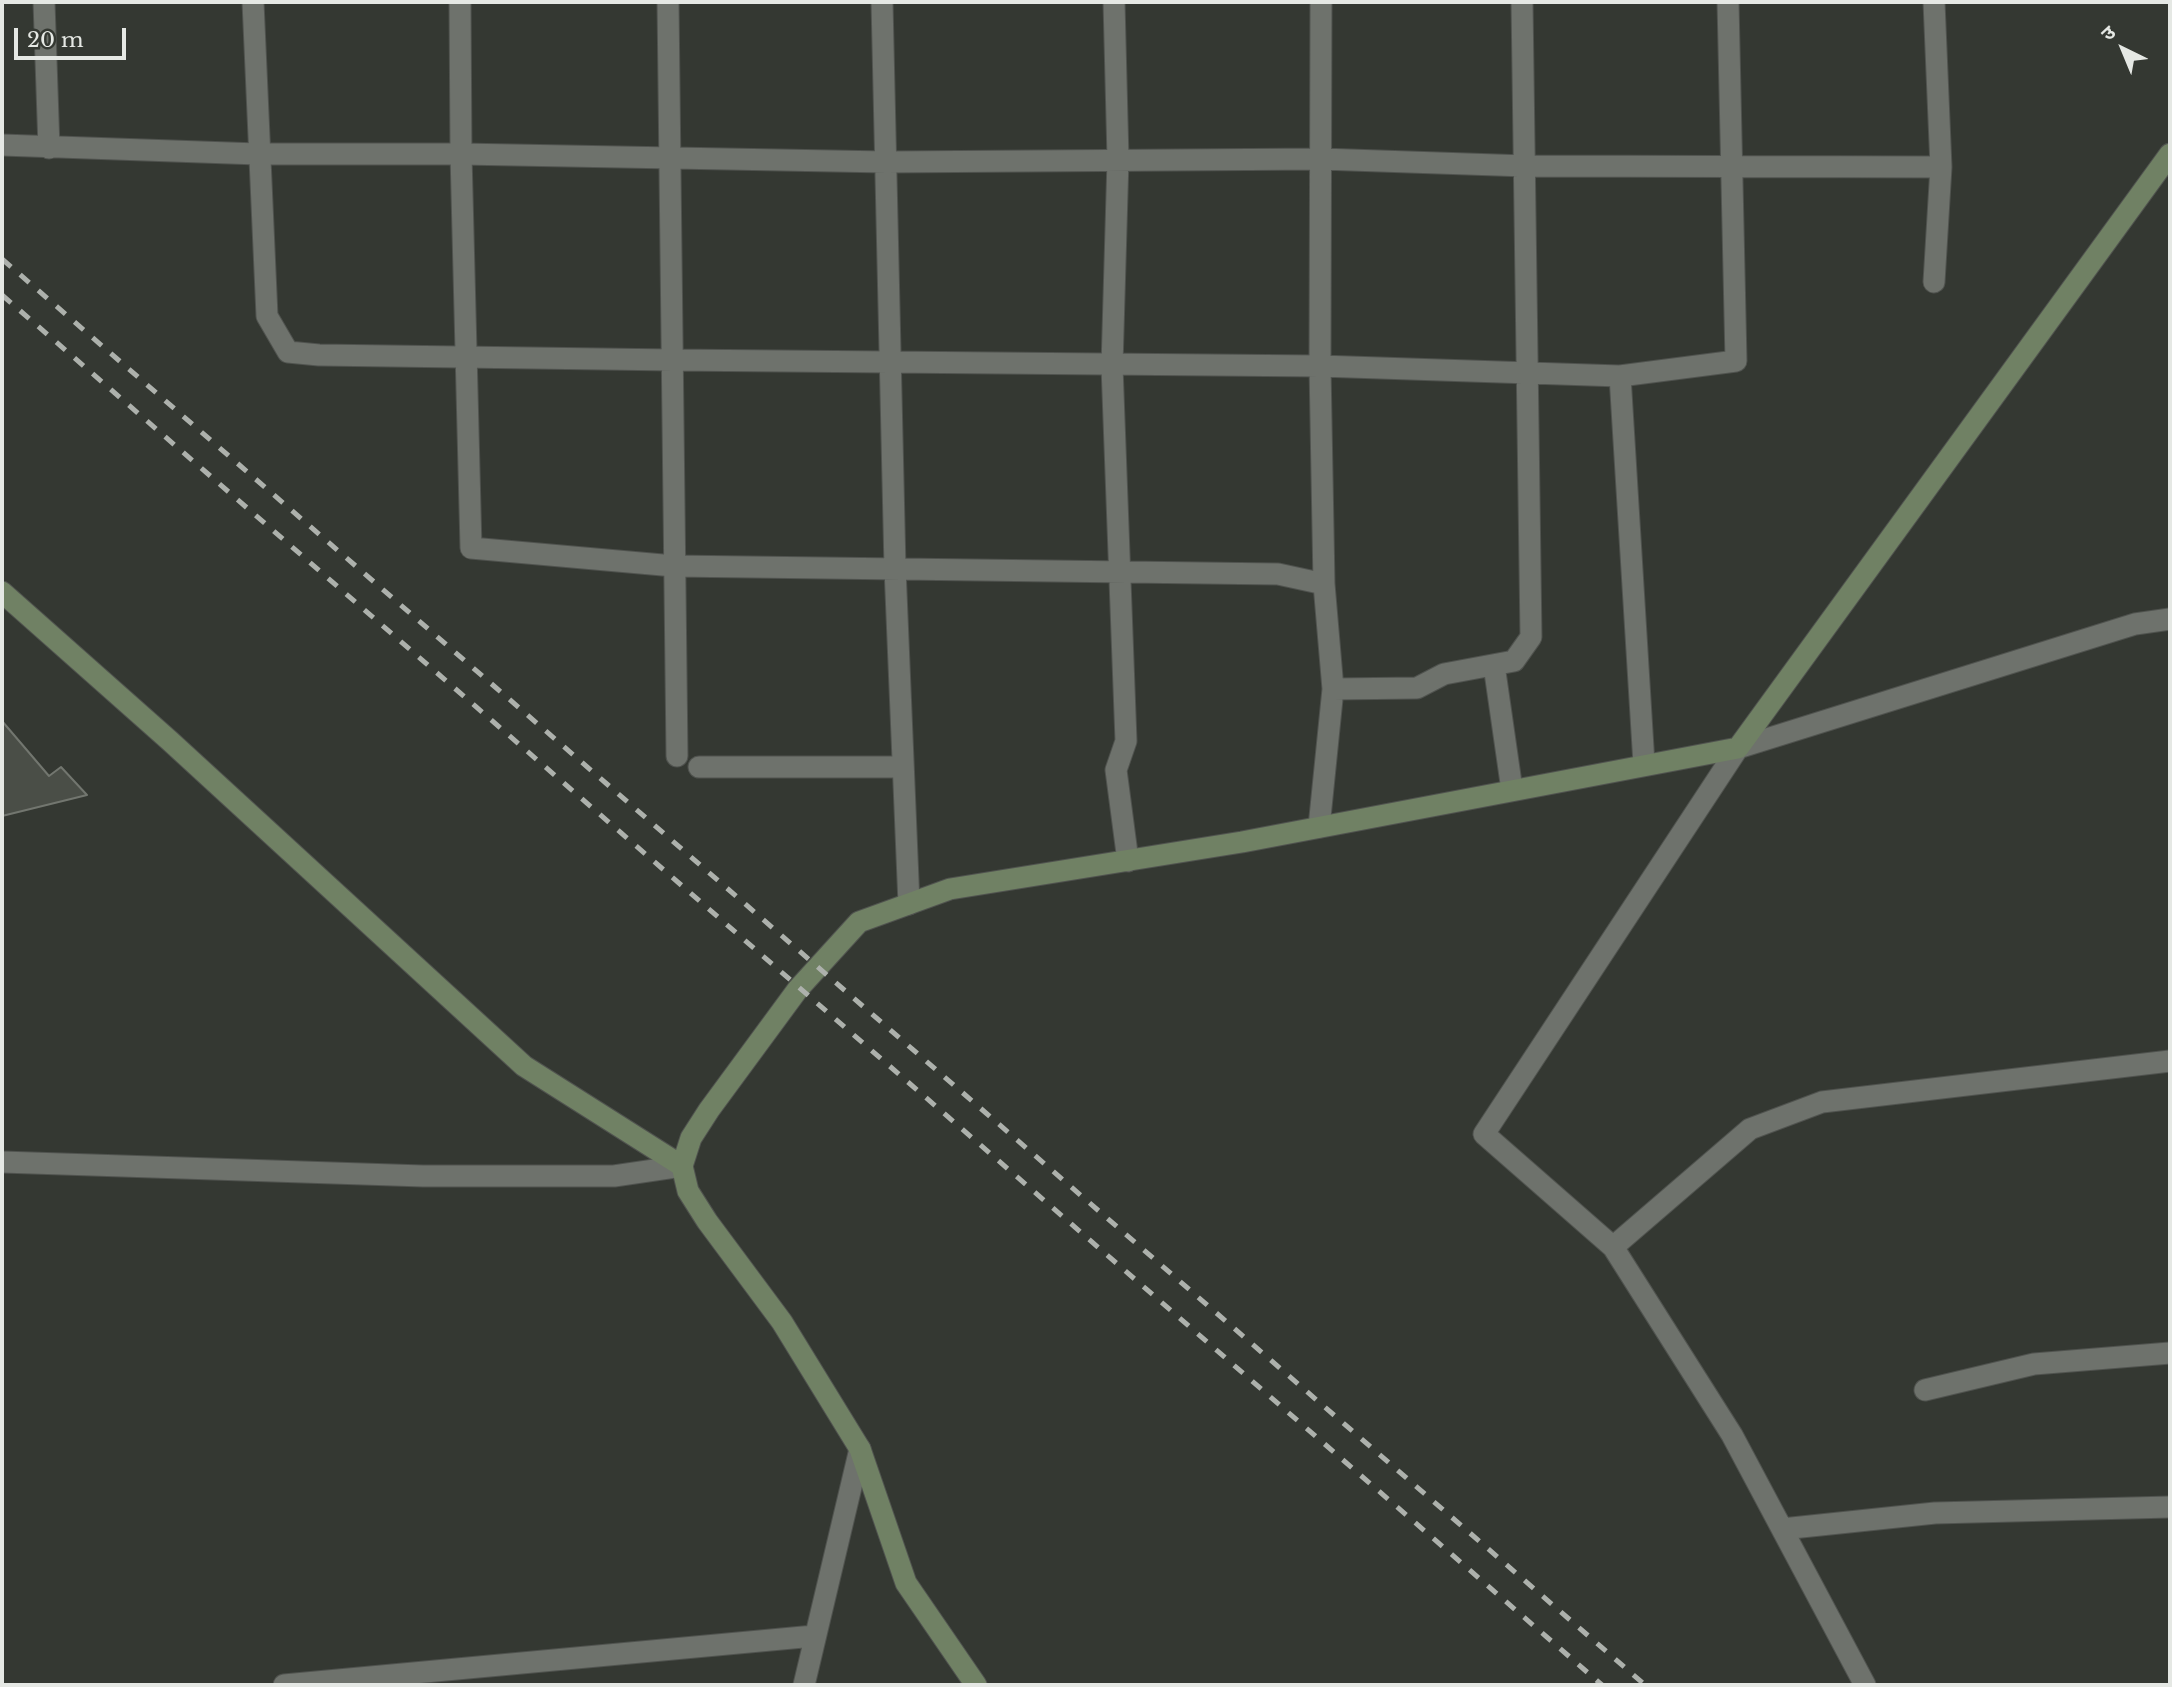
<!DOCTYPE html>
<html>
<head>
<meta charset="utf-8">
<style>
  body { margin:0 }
  #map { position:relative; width:2172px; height:1687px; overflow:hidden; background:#343832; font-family:"Libre Baskerville","Noto Sans Devanagari",serif }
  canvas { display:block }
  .frame { position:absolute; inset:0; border:4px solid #e5e8e4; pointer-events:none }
  .north { position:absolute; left:2088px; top:14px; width:70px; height:70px; -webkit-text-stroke:5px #343832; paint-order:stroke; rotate:317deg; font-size:19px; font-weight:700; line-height:28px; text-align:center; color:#e5e8e4 }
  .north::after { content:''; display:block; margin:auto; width:24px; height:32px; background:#e5e8e4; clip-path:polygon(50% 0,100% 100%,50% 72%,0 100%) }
  .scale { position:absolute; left:14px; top:28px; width:112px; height:32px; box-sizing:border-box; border:4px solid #e5e8e4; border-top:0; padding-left:9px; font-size:21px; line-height:24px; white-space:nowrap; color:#e5e8e4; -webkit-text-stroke:5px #343832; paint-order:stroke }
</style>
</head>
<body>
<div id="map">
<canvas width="2172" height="1687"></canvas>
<div class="frame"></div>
<div class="north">उ</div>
<div class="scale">20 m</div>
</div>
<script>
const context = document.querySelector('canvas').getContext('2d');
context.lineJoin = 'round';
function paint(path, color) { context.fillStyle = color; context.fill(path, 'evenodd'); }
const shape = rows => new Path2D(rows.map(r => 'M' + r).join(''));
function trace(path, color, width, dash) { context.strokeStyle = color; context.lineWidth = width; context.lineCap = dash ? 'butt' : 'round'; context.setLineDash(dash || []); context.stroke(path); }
const building = shape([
  [2,721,49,776,61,767,87,795,2,816,2,721]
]);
paint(building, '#4a4e47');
trace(building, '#72766f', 2);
const street = shape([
  [44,2,49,148],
  [253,2,267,316,288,352,319,355,673,360,1320,366,1620,376,1736,361,1728,2],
  [460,2,461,154,471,548,674,566,1278,574,1324,584],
  [668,2,677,756],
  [882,2,895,568,909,904],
  [1114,2,1118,159,1112,366,1126,741,1116,770,1128,861],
  [1934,2,1941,167,1934,282],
  [2,145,258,154,461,154,886,162,1321,159,1526,166,1941,167],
  [1620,376,1644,764],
  [1494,665,1512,790],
  [1333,689,1417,688,1444,674,1514,661,1531,637,1522,2],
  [699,767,902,767],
  [1319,827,1333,689,1324,584,1320,366,1321,2],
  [2,1162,423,1176,614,1176,682,1166],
  [1613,1247,1750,1129,1822,1102,2170,1061],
  [1925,1390,2034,1364,2170,1353],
  [1782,1529,1935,1513,2170,1507],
  [284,1685,814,1636],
  [804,1685,860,1449],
  [1865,1685,1732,1435,1613,1247,1484,1134,1738,748,2135,624,2170,619]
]);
const secondary = shape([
  [2,592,170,741,524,1066,682,1166],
  [976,1685,906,1583,860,1449,782,1322,707,1221,688,1191,682,1166,691,1138,709,1110,798,989,859,922,950,889,1242,842,1738,748,2170,154]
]);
trace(street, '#50534f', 23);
trace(secondary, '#50534f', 23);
trace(street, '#6e726c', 21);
trace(secondary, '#708164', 21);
trace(shape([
  [2,259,1645,1685],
  [2,295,1602,1685]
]), '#adb1ac', 5, [12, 12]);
</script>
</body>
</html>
